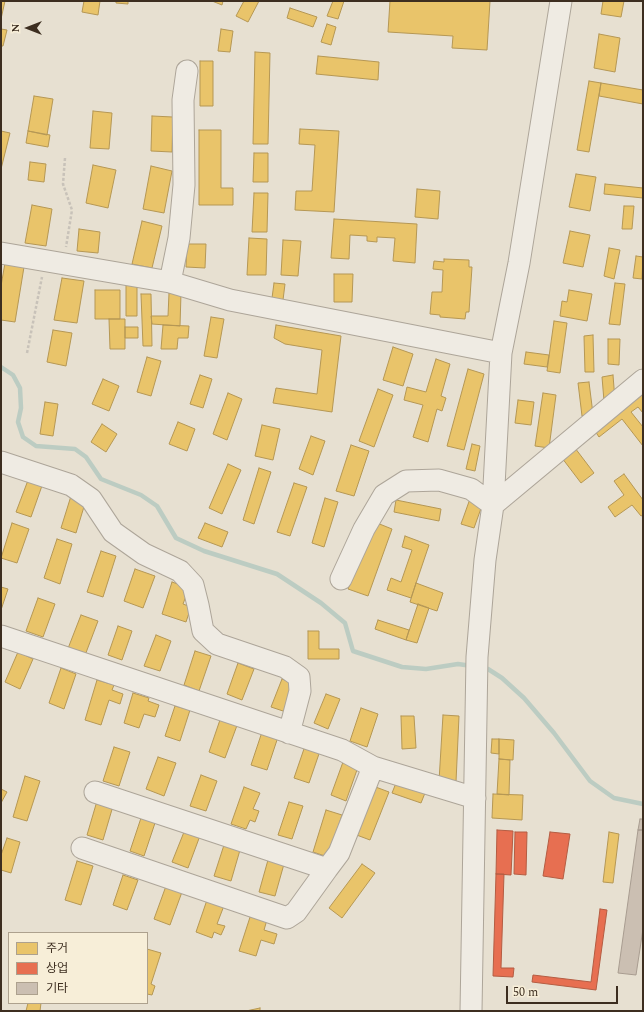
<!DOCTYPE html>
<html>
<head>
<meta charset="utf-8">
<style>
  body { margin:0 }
  #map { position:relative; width:644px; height:1012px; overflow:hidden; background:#e7e0d1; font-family:Spectral,"Noto Sans KR",serif }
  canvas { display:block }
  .frame { position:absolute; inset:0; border:2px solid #3d2e20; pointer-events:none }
  .legend { position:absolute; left:8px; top:932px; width:140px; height:72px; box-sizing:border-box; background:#f7eed8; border:1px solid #ada18e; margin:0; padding:5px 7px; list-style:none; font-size:12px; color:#3d2e20 }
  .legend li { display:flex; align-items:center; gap:8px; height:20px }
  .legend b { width:20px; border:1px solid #ada18e }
  .north { position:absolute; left:8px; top:8px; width:40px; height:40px; -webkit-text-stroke:3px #f7eed8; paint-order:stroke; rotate:270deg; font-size:11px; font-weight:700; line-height:16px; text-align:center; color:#3d2e20 }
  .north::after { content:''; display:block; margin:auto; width:14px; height:18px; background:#3d2e20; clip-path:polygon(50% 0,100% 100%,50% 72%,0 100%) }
  .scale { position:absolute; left:506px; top:986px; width:112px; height:18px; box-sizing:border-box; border:2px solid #3d2e20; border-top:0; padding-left:5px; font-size:12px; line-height:14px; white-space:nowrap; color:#3d2e20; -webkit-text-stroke:3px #f7eed8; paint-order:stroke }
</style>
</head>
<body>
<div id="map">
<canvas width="644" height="1012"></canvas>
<div class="frame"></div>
<ul class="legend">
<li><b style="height:11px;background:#e9c46a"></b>주거</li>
<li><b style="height:11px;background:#e76f51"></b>상업</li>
<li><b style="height:11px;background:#cbbfb2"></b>기타</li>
</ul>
<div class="north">N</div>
<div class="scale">50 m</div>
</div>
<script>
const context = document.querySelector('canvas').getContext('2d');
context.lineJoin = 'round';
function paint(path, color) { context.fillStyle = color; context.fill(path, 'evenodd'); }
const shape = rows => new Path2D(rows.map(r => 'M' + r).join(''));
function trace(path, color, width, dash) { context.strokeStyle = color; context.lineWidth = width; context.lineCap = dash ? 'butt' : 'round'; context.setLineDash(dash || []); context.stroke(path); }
const homes = shape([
  [1,1,5,1,1,19,1,1],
  [84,1,100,1,98,15,82,12,84,1],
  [116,1,128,1,128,4,116,3,116,1],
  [212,1,223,1,222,5,212,1],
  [244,1,259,1,248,22,236,16,244,1],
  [333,1,344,1,338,19,327,16,333,1],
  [390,1,490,1,487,50,452,48,453,36,388,32,390,1],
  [603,1,624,1,621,17,601,14,603,1],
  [290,8,317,17,313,27,287,18,290,8],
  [327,24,336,27,331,45,321,42,327,24],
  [1,29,7,30,3,46,1,46,1,29],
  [221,29,233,31,230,52,218,51,221,29],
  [599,34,620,38,615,72,594,68,599,34],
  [255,52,270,53,268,144,253,144,255,52],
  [318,56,379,62,378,80,316,74,318,56],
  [200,61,213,61,213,106,200,106,200,61],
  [589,81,601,83,589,152,577,150,589,81],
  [601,83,643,90,643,104,599,96,601,83],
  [34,96,53,99,47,135,28,131,34,96],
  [93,111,112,113,109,149,90,148,93,111],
  [152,116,173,117,172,152,151,151,152,116],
  [300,129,339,131,334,212,295,210,296,191,312,191,315,145,299,144,300,129],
  [199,130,221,130,221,188,233,188,233,205,199,205,199,130],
  [1,131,10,133,1,169,1,131],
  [28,131,50,135,48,147,26,143,28,131],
  [254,153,268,153,268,182,253,182,254,153],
  [30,162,46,164,44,182,28,180,30,162],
  [93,165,116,170,108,208,86,203,93,165],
  [151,166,172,171,164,213,143,209,151,166],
  [576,174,596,177,590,211,569,207,576,174],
  [605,184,643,188,643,198,604,194,605,184],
  [417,189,440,191,438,219,415,217,417,189],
  [254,193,268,193,267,232,252,232,254,193],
  [32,205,52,209,46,246,25,243,32,205],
  [624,206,634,206,632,229,622,229,624,206],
  [334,219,417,224,415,263,393,261,395,238,377,237,377,242,367,241,367,236,350,235,349,259,331,258,334,219],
  [142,221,162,226,152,268,132,264,142,221],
  [79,229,100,232,98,253,77,251,79,229],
  [570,231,590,235,583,267,563,263,570,231],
  [249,238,267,239,266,275,247,275,249,238],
  [283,240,301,241,298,276,281,275,283,240],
  [187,244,206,244,205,268,186,267,187,244],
  [609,248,620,250,614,279,604,276,609,248],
  [636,256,643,257,642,279,633,278,636,256],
  [444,259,469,260,469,267,472,267,469,312,466,312,465,319,440,317,440,315,430,314,432,292,442,292,443,270,433,269,434,261,444,262,444,259],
  [5,263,24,267,15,322,1,320,1,286,5,263],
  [334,274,353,274,352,302,334,302,334,274],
  [62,278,84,281,77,323,54,320,62,278],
  [274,283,285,284,283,300,272,298,274,283],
  [615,283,625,284,620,325,609,324,615,283],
  [126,285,137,285,137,316,126,316,126,285],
  [95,290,120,290,120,319,95,319,95,290],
  [569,290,592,294,587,321,560,316,562,301,567,302,569,290],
  [169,293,181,293,180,326,152,324,151,316,168,316,169,293],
  [141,294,151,294,152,346,143,346,141,294],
  [211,317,224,319,217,358,204,356,211,317],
  [109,319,125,319,125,349,110,349,109,319],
  [554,321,567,323,560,373,547,371,554,321],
  [163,325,189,326,188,338,178,338,177,349,161,349,163,325],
  [276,325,341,336,332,412,273,403,276,388,317,394,322,350,285,344,274,338,276,325],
  [125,327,138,327,138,338,125,338,125,327],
  [53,330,72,333,66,366,47,362,53,330],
  [593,335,594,372,585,372,584,336,593,335],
  [608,339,620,339,619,365,608,364,608,339],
  [393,347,413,354,403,386,383,380,393,347],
  [526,352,549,355,547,367,524,364,526,352],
  [147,357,161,361,151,396,137,392,147,357],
  [436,359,450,364,441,396,446,398,442,411,437,409,428,442,413,437,423,405,404,400,407,387,426,392,436,359],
  [468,369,484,374,464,450,447,446,468,369],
  [200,375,212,379,203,408,190,404,200,375],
  [613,375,615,400,604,401,602,377,613,375],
  [103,379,119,386,109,411,92,404,103,379],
  [589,382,593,414,582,416,578,383,589,382],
  [378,389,393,395,374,447,359,441,378,389],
  [643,389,643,413,638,407,631,412,643,427,643,446,622,419,599,437,593,428,643,389],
  [228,393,242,399,227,440,213,434,228,393],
  [543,393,556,395,549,448,535,446,543,393],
  [518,400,534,402,531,425,515,423,518,400],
  [45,402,58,404,53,436,40,434,45,402],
  [178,422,195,429,187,451,169,444,178,422],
  [102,424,117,434,106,452,91,442,102,424],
  [262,425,280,429,273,460,255,456,262,425],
  [311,436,325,441,313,475,299,469,311,436],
  [472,444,480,446,475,471,466,469,472,444],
  [351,445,369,451,354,496,336,491,351,445],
  [575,448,594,473,581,483,562,458,575,448],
  [228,464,241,470,222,514,209,508,228,464],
  [259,468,271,472,254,524,243,520,259,468],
  [624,474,643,500,643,515,641,516,632,505,615,517,608,507,624,495,614,481,624,474],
  [30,475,44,480,31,517,16,512,30,475],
  [294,483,307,487,290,536,277,532,294,483],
  [71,496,86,500,76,533,61,528,71,496],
  [471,496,484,500,474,528,461,524,471,496],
  [325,498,338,502,324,547,312,543,325,498],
  [396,500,441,509,439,521,394,512,396,500],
  [372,521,392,529,368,596,348,589,372,521],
  [12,523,29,529,17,563,1,558,12,523],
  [205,523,228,532,222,547,198,538,205,523],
  [405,536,429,545,411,598,387,590,391,578,401,582,412,550,402,547,405,536],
  [57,539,72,544,60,584,44,578,57,539],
  [101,551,116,556,103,597,87,592,101,551],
  [135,569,155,576,143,608,124,601,135,569],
  [172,582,189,588,183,604,191,607,186,622,162,614,172,582],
  [416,583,443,593,437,611,410,602,416,583],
  [1,587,8,589,1,610,1,587],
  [38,598,55,604,43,637,26,631,38,598],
  [418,604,429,608,417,643,406,640,418,604],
  [81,615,98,621,84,658,67,651,81,615],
  [378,620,409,630,406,640,375,629,378,620],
  [118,626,132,631,122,660,108,655,118,626],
  [308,631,319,631,319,649,339,649,339,659,308,659,308,631],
  [156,635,171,641,160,671,144,666,156,635],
  [195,651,211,656,199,691,184,685,195,651],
  [18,652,33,659,20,689,5,682,18,652],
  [238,663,254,669,242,700,227,694,238,663],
  [61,668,76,674,64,709,49,703,61,668],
  [282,679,296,684,286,712,271,707,282,679],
  [97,680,114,685,112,690,123,694,120,704,109,700,101,725,85,720,97,680],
  [133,693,149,698,148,701,159,705,155,717,144,714,139,728,124,723,133,693],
  [326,694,340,699,328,729,314,723,326,694],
  [175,706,190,710,180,741,165,736,175,706],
  [361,708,378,714,367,747,350,741,361,708],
  [222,714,239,720,225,758,209,752,222,714],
  [443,715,459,716,456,782,439,781,443,715],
  [401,716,414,716,416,748,402,749,401,716],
  [262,732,278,737,267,770,251,765,262,732],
  [492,739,499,739,499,754,491,753,492,739],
  [499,739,514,740,513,760,499,759,499,739],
  [306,743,321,748,309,783,294,778,306,743],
  [114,747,130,752,119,786,103,781,114,747],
  [158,757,176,763,164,796,146,789,158,757],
  [499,759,510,760,509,795,497,794,499,759],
  [343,762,358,767,346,801,331,795,343,762],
  [201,775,217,781,206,811,190,806,201,775],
  [25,776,40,781,27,821,13,817,25,776],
  [396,783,425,793,421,803,392,793,396,783],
  [373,786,389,792,370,840,354,834,373,786],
  [244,787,260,793,253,809,259,811,255,822,250,820,246,829,231,824,244,787],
  [1,789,7,792,1,803,1,789],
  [493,794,523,795,522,820,492,818,493,794],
  [97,801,113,806,103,840,87,835,97,801],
  [289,802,303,806,292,839,278,835,289,802],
  [326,810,342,815,328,857,313,852,326,810],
  [143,812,157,817,144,856,130,851,143,812],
  [186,827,201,833,188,868,172,862,186,827],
  [609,832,619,834,613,883,603,882,609,832],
  [7,838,20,842,11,873,1,870,1,855,7,838],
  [224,845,240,850,231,881,214,876,224,845],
  [268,860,284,864,275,896,259,892,268,860],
  [77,861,93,866,81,905,65,900,77,861],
  [362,864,375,873,342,918,329,908,362,864],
  [123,875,138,880,127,910,113,905,123,875],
  [166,886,182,892,170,925,154,919,166,886],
  [208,897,225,903,217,924,225,926,221,935,214,932,212,938,196,932,208,897],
  [253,908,269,913,264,930,277,934,274,944,261,940,256,956,239,951,253,908],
  [147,949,161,953,151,984,155,986,152,995,147,994,147,949],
  [28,1003,41,1003,40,1011,26,1011,28,1003],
  [260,1008,260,1011,246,1011,260,1008]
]);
paint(homes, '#e9c46a');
trace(homes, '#b59754', 1);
const shops = shape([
  [497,830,513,831,511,875,496,874,497,830],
  [515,832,527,832,526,875,514,874,515,832],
  [550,832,570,834,563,879,543,876,550,832],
  [496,874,504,874,501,968,514,968,513,977,493,976,496,874],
  [600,909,607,910,596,990,532,982,533,975,591,982,600,909]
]);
paint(shops, '#e76f51');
trace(shops, '#b45c42', 1);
trace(shape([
  [1,367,13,375,20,388,21,408,18,422,23,437,36,446,75,449,86,457,101,479,141,495,157,506,176,538,204,551,277,574,321,603,345,623,353,651,402,667,426,669,458,664,472,666],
  [482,668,488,669,502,678,524,698,554,733,590,781,614,798,643,804]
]), '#bcccc2', 4.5);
const building = shape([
  [640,819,643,819,643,830,638,830,640,819],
  [638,830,643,830,643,929,636,975,618,973,638,830]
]);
paint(building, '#cbbfb2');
trace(building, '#a89c90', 1);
const minor = shape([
  [1,253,170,282,230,300,501,353],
  [170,282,179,238,184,185,183,100,187,71],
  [1,462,71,485,91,499,113,532,144,554,180,571,193,585,198,605,203,631,217,644,285,667,299,677,300,691,289,733],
  [341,579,364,529,384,495,406,481,439,480,471,489,493,505,643,380],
  [1,636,342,750,373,767,475,798],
  [95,792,327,869,339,853,373,767],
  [82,848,287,918,296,912,327,869],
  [471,1011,477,657,485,560,493,505,501,353,519,263,561,1]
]);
trace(minor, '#ada599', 23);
trace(shape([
  [65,158,63,184,72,210,66,247],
  [27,353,42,277]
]), '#c8c2b9', 2.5, [3, 2]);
trace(minor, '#efebe3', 21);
</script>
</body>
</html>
